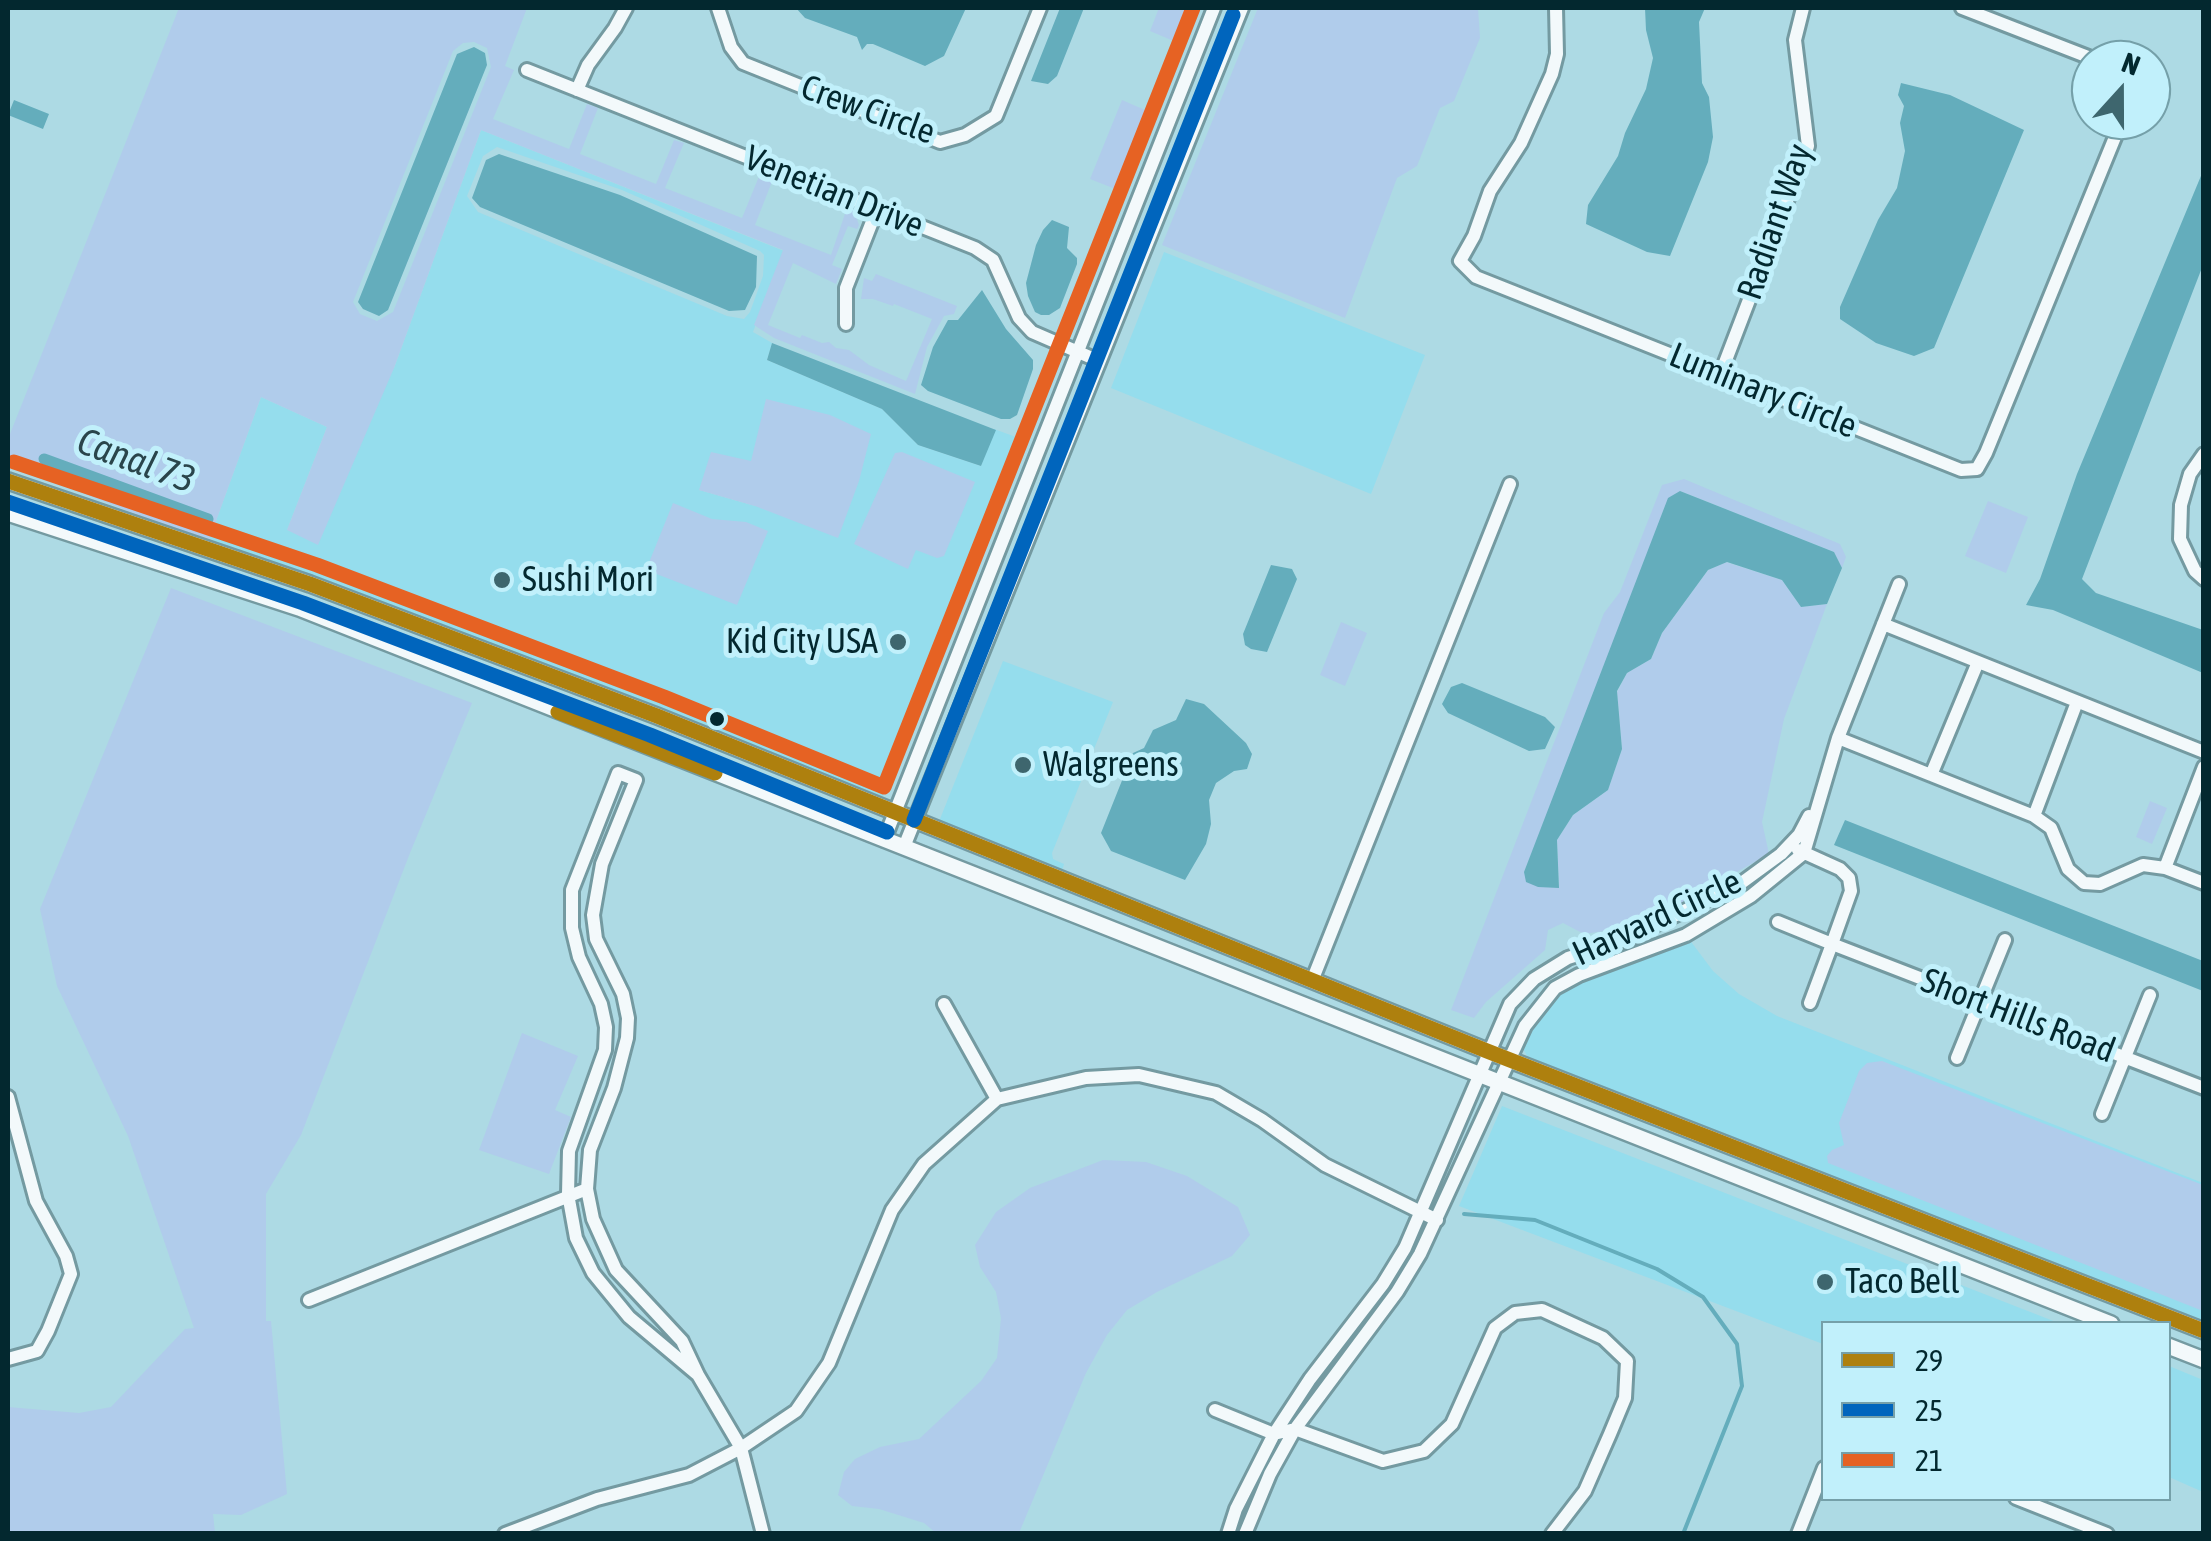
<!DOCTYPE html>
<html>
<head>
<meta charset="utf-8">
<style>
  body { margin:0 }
  #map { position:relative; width:2211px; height:1541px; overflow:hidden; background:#addae4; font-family:"Asap Condensed",sans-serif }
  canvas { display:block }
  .frame { position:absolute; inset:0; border:10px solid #03282f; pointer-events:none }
  .legend { position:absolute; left:1821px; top:1321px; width:350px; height:180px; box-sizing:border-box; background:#c1f0fb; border:2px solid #75a0a9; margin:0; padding:12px 18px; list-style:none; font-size:30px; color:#03282f }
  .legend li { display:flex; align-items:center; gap:20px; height:50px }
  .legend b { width:50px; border:2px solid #75a0a9 }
  .north { position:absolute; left:2071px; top:40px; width:100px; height:100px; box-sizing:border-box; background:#c1f0fb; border:2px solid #75a0a9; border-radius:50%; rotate:21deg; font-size:28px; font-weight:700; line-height:40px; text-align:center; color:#03282f }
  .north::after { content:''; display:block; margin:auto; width:35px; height:45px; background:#3e666e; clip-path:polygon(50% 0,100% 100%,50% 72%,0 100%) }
</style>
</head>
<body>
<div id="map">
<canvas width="2211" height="1541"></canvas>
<div class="frame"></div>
<ul class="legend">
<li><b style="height:12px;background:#ae800e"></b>29</li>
<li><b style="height:12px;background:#0065bd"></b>25</li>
<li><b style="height:12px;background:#e66223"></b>21</li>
</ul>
<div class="north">N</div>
</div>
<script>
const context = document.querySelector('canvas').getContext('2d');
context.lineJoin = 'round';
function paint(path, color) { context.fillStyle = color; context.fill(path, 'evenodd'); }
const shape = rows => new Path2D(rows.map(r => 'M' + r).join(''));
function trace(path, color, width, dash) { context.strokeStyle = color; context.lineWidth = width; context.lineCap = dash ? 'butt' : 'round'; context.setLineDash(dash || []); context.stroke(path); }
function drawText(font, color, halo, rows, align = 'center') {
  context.font = font + ' "Asap Condensed",sans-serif'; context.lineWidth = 10; context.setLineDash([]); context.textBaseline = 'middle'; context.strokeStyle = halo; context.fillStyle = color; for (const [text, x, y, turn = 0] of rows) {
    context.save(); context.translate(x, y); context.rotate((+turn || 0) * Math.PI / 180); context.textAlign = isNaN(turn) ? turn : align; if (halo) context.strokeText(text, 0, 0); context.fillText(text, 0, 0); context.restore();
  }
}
paint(shape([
  [481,130,784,251,753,332,772,343,767,360,882,409,918,445,981,466,994,429,1027,441,881,800,208,543,261,397,327,427,287,530,394,368],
  [497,147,622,190,760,251,764,255,763,276,750,312,744,319,727,316,478,212,467,196,483,156],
  [751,462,755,506,699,490],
  [1164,252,1425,355,1371,494,1111,388],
  [1003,661,1113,702,1052,853,1053,859,1064,864,1061,874,938,824],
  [1686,935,1713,971,1739,994,1777,1016,2203,1183,2203,1323,1531,1062,1523,1049,1525,1026,1555,988],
  [1502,1106,2056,1322,2061,1323,1824,1324,1823,1344,1459,1206],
  [2169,1366,2203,1380,2203,1492,2169,1477]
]), '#95dded');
paint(shape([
  [179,8,527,8,505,66,514,70,493,119,569,149,587,104,598,108,580,154,656,184,674,140,684,143,665,188,742,218,760,174,773,179,755,225,831,255,847,208,854,211,859,225,857,229,848,226,832,265,842,269,836,284,793,263,768,325,800,338,802,335,822,343,829,342,836,348,849,350,869,365,906,381,932,319,894,304,893,306,873,299,861,299,864,278,872,281,876,274,957,306,954,314,944,316,927,347,915,394,774,338,754,325,783,250,481,130,394,368,318,545,287,530,327,427,261,397,208,543,8,463,8,439],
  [463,43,474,42,487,48,491,67,393,312,377,321,360,314,353,302,453,51],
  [1159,8,1192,8,1176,42,1150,31],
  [1258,8,1478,8,1480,38,1454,101,1440,108,1417,166,1397,178,1345,318,1162,245],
  [1122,100,1152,113,1118,190,1090,179],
  [766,399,830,415,871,434,859,481,838,538,755,506,699,490,711,452,751,461],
  [902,452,975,482,944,556,937,558,916,550,908,569,854,544,895,453],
  [1684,479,1840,544,1846,557,1842,568,1834,552,1680,491,1524,872,1559,888,1557,840,1573,815,1608,790,1622,749,1617,692,1627,673,1651,659,1662,633,1708,570,1726,562,1782,580,1801,607,1827,604,1784,719,1762,822,1769,854,1672,908,1617,929,1584,934,1563,923,1548,930,1545,950,1486,1002,1474,1018,1451,1010,1604,613,1620,592,1662,485],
  [1988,501,2028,517,2006,573,1965,556],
  [673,503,712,519,746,522,768,531,737,605,646,570],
  [171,588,472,703,410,853,301,1135,266,1194,266,1321,271,1321,287,1494,241,1515,213,1514,215,1533,8,1533,8,1407,79,1413,111,1407,185,1329,194,1328,128,1136,57,986,40,909],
  [1341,622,1367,633,1345,686,1320,675],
  [2150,801,2167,808,2152,844,2136,837],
  [522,1033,578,1056,555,1110,571,1117,549,1174,479,1150],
  [1882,1061,2203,1185,2203,1311,1828,1163,1827,1156,1832,1150,1844,1145,1839,1123,1859,1071,1867,1063],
  [1103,1160,1146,1162,1187,1176,1238,1207,1250,1235,1232,1256,1157,1292,1127,1310,1107,1335,1086,1373,1019,1533,936,1533,924,1523,879,1509,852,1506,838,1495,844,1472,855,1459,880,1447,919,1439,981,1381,997,1358,1001,1318,996,1292,980,1267,975,1245,996,1212,1030,1188]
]), '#b0cceb');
paint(shape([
  [796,8,966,8,944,56,925,66,873,44,867,44,862,50,857,37,805,18],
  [1060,8,1084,8,1057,76,1048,84,1031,81],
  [1645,8,1705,8,1699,22,1702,83,1709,97,1713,137,1708,162,1670,256,1647,252,1586,224,1588,205,1618,156,1625,133,1646,89,1653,58,1646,30],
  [474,47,485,53,487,65,388,310,379,316,363,309,358,302,457,54],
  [1901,83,1950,95,2024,130,1934,348,1914,356,1876,343,1840,319,1840,307,1878,220,1897,188,1905,151,1900,123,1904,106,1898,95],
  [14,100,49,114,43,129,8,115],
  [499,154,620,195,757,256,756,287,745,310,729,311,480,207,472,198,486,160],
  [2203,171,2203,265,2082,579,2096,593,2203,630,2203,673,2053,610,2026,605,2040,579,2077,474],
  [1052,220,1069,227,1067,248,1077,258,1077,264,1060,308,1049,315,1041,315,1035,312,1028,296,1026,283,1036,245,1043,230],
  [982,290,1006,329,1033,360,1033,369,1017,415,1010,419,1001,419,928,391,921,385,933,347,948,320,958,320],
  [772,343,996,430,981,466,918,445,882,409,767,360],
  [1680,491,1834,552,1842,568,1827,604,1801,607,1782,580,1727,562,1708,570,1662,633,1651,659,1627,673,1617,691,1622,749,1608,790,1573,815,1557,840,1559,888,1538,887,1526,882,1524,872,1668,498],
  [1271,565,1292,569,1297,579,1267,652,1251,649,1245,645,1243,634],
  [1462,683,1545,717,1555,727,1545,749,1529,751,1448,713,1442,704,1451,687],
  [1186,699,1204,704,1246,743,1252,754,1247,769,1234,771,1216,783,1209,800,1211,824,1206,844,1185,880,1111,851,1101,833,1133,753,1144,748,1153,730,1176,720],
  [1845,820,2203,961,2203,991,1834,845]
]), '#64adbc');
trace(shape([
  [1464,1214,1535,1220,1657,1269,1703,1297,1737,1344,1742,1386,1683,1534]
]), '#64adbc', 4);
trace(shape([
  [44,459,208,519]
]), '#64adbc', 11);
const minor = shape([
  [718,8,731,47,743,63,940,142,965,135,996,116,1040,8],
  [1556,8,1557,54,1552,74,1521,143,1490,191,1474,236,1460,261,1476,277,1961,470,1977,469,1986,453,2122,120],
  [1962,8,2096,60],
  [527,70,975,248,993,260,1019,318,1032,332,1099,361],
  [577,90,588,65,615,28,626,8],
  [846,324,846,288,877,209],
  [1721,373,1808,146,1795,40,1803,8],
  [2204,454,2190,474,2181,505,2180,539,2195,571,2204,579],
  [1883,624,2204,752],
  [1838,738,2034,816,2051,828,2068,869,2084,883,2100,884,2143,865,2165,868,2204,883],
  [1931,775,1978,662],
  [2034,816,2077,702],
  [884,840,1214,8],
  [904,847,1242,8],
  [1798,850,1840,869,1849,878,1851,891,1832,944,2204,1088],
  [2165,868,2204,767],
  [1778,922,1832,944,1810,1003],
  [1312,981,1510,484],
  [944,1004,997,1099],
  [1957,1058,2005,940],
  [8,1097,36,1201,66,1256,71,1274,48,1331,37,1351,8,1359],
  [2102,1114,2150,995],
  [309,1300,587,1189],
  [698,1375,629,1317,593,1273,576,1238,568,1194,569,1151,605,1050,606,1027,601,1004,579,957,572,928,572,890,618,773,636,780,602,864,593,915,596,939,623,994,628,1018,627,1038,614,1088,590,1150,587,1189,593,1219,616,1270,682,1341,698,1375,741,1448,763,1534],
  [1215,1410,1274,1434,1295,1429,1383,1461,1424,1451,1452,1424,1495,1328,1515,1313,1542,1310,1603,1338,1627,1361,1625,1398,1610,1434,1585,1491,1552,1534],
  [2016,1498,2107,1534],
  [505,1534,597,1499,689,1475,741,1448,796,1411,829,1363,892,1210,924,1164,997,1099,1086,1078,1139,1075,1216,1093,1262,1120,1325,1165,1437,1220],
  [1228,1534,1236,1509,1274,1434,1310,1379,1383,1284,1405,1248,1510,1004,1534,979,1568,958,1624,940,1740,884,1781,854,1799,835,1809,816],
  [1245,1534,1270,1474,1295,1429,1397,1292,1420,1254,1525,1026,1555,988,1579,975,1686,935,1751,896,1804,853,1838,738,1899,584],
  [1798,1534,1824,1468]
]);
const major = shape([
  [8,481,310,584,657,716,1487,1051,2204,1331],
  [8,513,299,608,2111,1324],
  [2168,1346,2204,1360]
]);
trace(minor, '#749aa1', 18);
trace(major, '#749aa1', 20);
trace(minor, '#f3f9fb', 12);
trace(major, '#f3f9fb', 15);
trace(shape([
  [8,481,310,584,657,716,1487,1051,2204,1331],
  [558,712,715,773]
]), '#ae800e', 15);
trace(shape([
  [8,502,303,603,650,735,887,832],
  [914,820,1233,15]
]), '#0065bd', 15);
trace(shape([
  [14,462,317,565,664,697,884,787,1193,8]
]), '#e66223', 15);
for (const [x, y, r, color] of [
  [502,580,10,"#3e666e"],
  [898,642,10,"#3e666e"],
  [717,719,9,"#03282f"],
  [1023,765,10,"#3e666e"],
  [1825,1282,10,"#3e666e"]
]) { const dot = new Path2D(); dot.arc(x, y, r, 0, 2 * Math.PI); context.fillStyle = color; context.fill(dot); trace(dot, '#c1f0fb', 4); }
drawText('35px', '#03282f', '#c1f0fb', [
  ["Crew Circle",868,110,20],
  ["Venetian Drive",834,192,22],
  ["Radiant Way",1775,222,-71],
  ["Luminary Circle",1763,391,22],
  ["Harvard Circle",1657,918,-25],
  ["Short Hills Road",2018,1016,21]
]);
drawText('35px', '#03282f', '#c1f0fb', [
  ["Sushi Mori",522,580],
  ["Kid City USA",878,642,"right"],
  ["Walgreens",1043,765],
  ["Taco Bell",1845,1282]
], 'left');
drawText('italic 38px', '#2a454b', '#c1f0fb', [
  ["Canal 73",136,461,20]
]);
</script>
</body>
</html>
